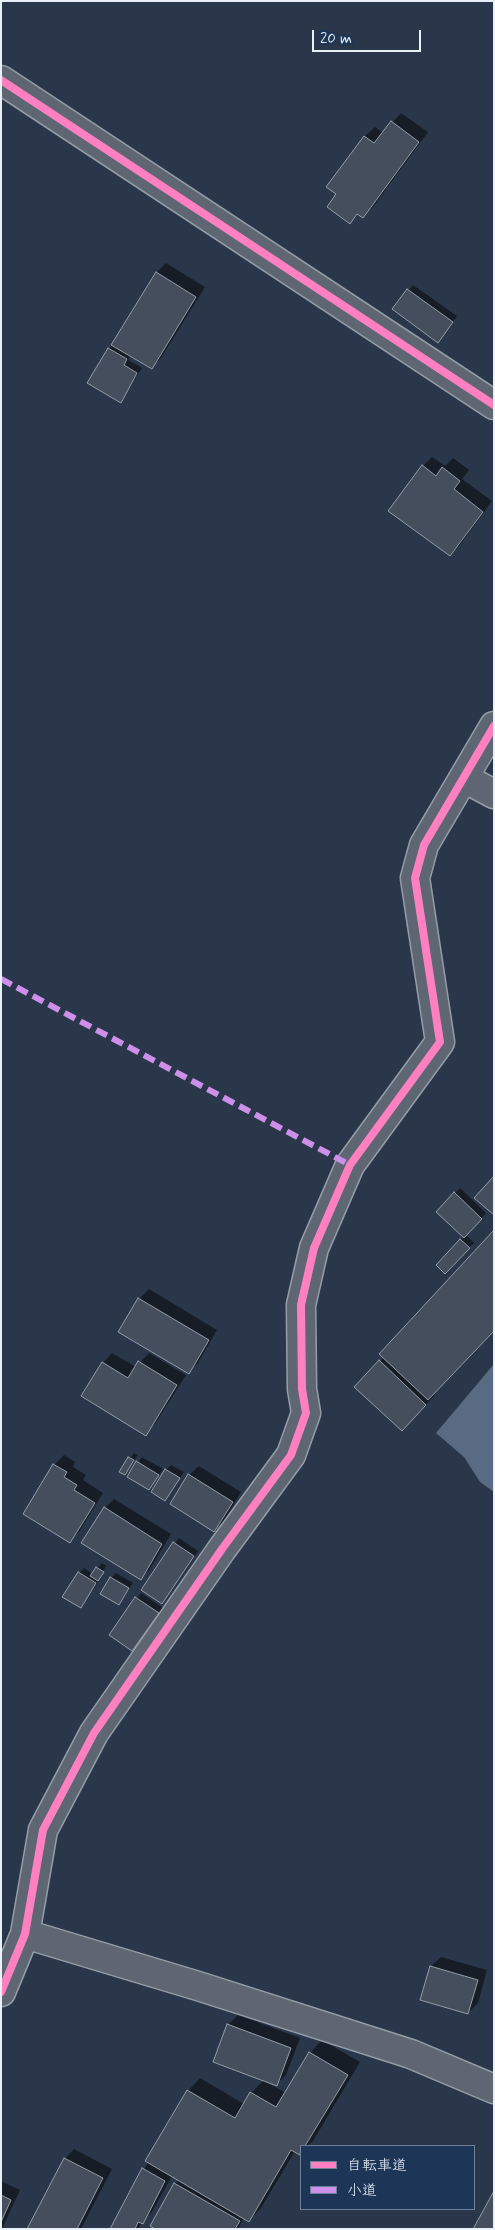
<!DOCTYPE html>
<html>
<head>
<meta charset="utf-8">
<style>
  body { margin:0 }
  #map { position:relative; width:495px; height:2230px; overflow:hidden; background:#2a374a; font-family:Mynerve,"Klee One",sans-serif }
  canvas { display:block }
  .frame { position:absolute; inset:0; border:2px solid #e8f1f8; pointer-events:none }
  .legend { position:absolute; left:300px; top:2145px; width:175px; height:65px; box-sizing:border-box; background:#1d3557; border:1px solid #6e8097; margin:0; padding:6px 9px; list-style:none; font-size:15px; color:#e8f1f8 }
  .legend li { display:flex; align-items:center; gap:10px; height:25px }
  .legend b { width:25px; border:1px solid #6e8097 }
  .scale { position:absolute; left:312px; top:30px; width:109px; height:22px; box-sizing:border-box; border:2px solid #e8f1f8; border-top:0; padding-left:6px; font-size:15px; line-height:18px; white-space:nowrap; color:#e8f1f8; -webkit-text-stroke:4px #1d3557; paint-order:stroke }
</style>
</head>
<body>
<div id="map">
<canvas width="495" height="2230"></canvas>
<div class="frame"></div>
<ul class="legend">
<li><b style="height:6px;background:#ff80c0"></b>自転車道</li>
<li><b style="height:6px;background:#ce8fe9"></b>小道</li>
</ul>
<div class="scale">20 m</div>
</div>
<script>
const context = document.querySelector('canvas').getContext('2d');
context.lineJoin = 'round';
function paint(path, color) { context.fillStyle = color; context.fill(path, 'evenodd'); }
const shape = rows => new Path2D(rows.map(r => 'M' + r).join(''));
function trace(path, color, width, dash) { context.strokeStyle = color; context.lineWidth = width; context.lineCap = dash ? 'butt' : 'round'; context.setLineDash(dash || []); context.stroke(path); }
paint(shape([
  [494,1364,494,1492,480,1482,464,1457,436,1433]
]), '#586b83');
paint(shape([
  [401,113,428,132,373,207,363,216,359,214,350,222,338,194,328,187,365,136,375,127,383,133],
  [166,263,205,287,161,358,151,368,131,355,128,360,142,368,120,401,109,349,157,272],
  [413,285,457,316,443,336,394,309],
  [432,457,445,466,453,458,469,470,462,479,492,501,460,545,450,555,423,466],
  [460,1188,486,1213,466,1235,474,1243,445,1272,438,1265,464,1237,437,1212],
  [149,1289,217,1330,198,1363,188,1372,139,1299],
  [112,1353,136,1367,149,1353,186,1375,155,1424,145,1434,103,1363],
  [384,1357,435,1395,411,1420,356,1387],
  [134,1453,138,1455,125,1474,121,1471],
  [64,1455,75,1462,73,1467,86,1475,83,1480,103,1493,79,1532,70,1541,24,1514,54,1465],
  [142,1457,163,1469,149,1489,128,1477],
  [171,1465,184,1472,165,1499,166,1470],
  [199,1466,241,1492,224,1521,214,1530,189,1475],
  [114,1499,171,1534,150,1569,140,1578,105,1508],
  [179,1538,198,1551,162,1602,142,1589],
  [102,1563,108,1567,106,1566,100,1576,102,1576,80,1606,79,1573,84,1568,93,1574],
  [116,1573,133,1583,119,1604,111,1578],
  [141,1593,163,1608,132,1649,111,1635],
  [441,1957,487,1970,478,2003,468,2013,421,1999,431,1966],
  [238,2015,300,2038,286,2075,277,2084,268,2083,286,2093,310,2053,322,2040,360,2062,313,2141,307,2146,301,2146,300,2154,295,2151,261,2208,249,2221,244,2218,238,2229,158,2229,175,2184,179,2180,172,2176,152,2212,142,2222,138,2229,111,2229,188,2091,200,2078,244,2104,251,2093,264,2080,228,2025],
  [74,2149,112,2169,81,2229,29,2229,65,2159],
  [1,2181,20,2190,2,2229,1,2229]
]), '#0007');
const building = shape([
  [391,121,419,142,363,218,357,214,350,224,327,207,336,194,326,187,364,136,374,143,391,121],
  [156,272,196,297,152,369,111,345,156,272],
  [407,289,453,322,438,343,392,309,407,289],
  [108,348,127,359,124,365,137,373,121,403,87,383,108,348],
  [422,465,436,476,442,467,460,481,454,489,483,512,450,556,388,511,422,465],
  [494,1176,494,1215,474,1198,494,1176],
  [454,1192,482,1219,464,1238,436,1212,454,1192],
  [494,1230,494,1331,428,1400,379,1354,494,1230],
  [460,1239,470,1248,445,1274,436,1265,460,1239],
  [138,1298,209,1340,189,1374,118,1332,138,1298],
  [379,1360,426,1405,402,1431,354,1387,379,1360],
  [138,1361,177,1385,146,1436,81,1396,102,1362,128,1378,138,1361],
  [128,1457,134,1460,125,1475,119,1472,128,1457],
  [136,1461,159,1475,149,1490,127,1477,136,1461],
  [53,1464,67,1472,64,1477,77,1485,74,1490,95,1503,70,1543,23,1514,53,1464],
  [165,1469,180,1478,165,1501,151,1492,165,1469],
  [188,1474,233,1502,214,1532,170,1504,188,1474],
  [104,1507,162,1544,141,1580,81,1543,104,1507],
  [173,1542,194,1556,162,1604,141,1590,173,1542],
  [96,1567,104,1572,98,1581,90,1576,96,1567],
  [78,1572,96,1583,81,1608,62,1597,78,1572],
  [110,1577,129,1588,119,1605,100,1594,110,1577],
  [135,1597,159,1613,132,1651,109,1635,135,1597],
  [430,1966,478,1980,468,2014,420,2000,430,1966],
  [227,2024,291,2048,277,2086,213,2062,227,2024],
  [309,2052,348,2075,305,2146,301,2146,300,2155,291,2150,249,2222,145,2161,187,2090,235,2118,250,2092,276,2107,309,2052],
  [64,2158,103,2178,77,2229,27,2229,64,2158],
  [142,2168,165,2181,143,2224,138,2222,135,2229,110,2229,142,2168],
  [174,2183,240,2221,235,2229,155,2229,150,2226,174,2183],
  [494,2191,494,2229,473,2229,494,2191],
  [1,2195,11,2200,1,2222,1,2195]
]);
paint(building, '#444e5c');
trace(building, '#959da7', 1);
const minor = shape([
  [1,80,494,405],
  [464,778,494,794],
  [25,1934,198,1986,411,2054,494,2089],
  [1,1992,25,1934,43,1830,94,1733,222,1549,291,1455,306,1413,302,1389,301,1305,314,1248,350,1165,440,1042,415,878,424,845,494,726]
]);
trace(minor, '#959da7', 31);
trace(minor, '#5d6672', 28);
trace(shape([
  [1,979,350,1165]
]), '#ce8fe9', 6, [12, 6]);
trace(shape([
  [1,80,494,405],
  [1,1992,25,1934,43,1830,94,1733,222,1549,291,1455,306,1413,302,1389,301,1305,314,1248,350,1165,440,1042,415,878,424,845,494,726]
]), '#ff80c0', 8);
</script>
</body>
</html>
